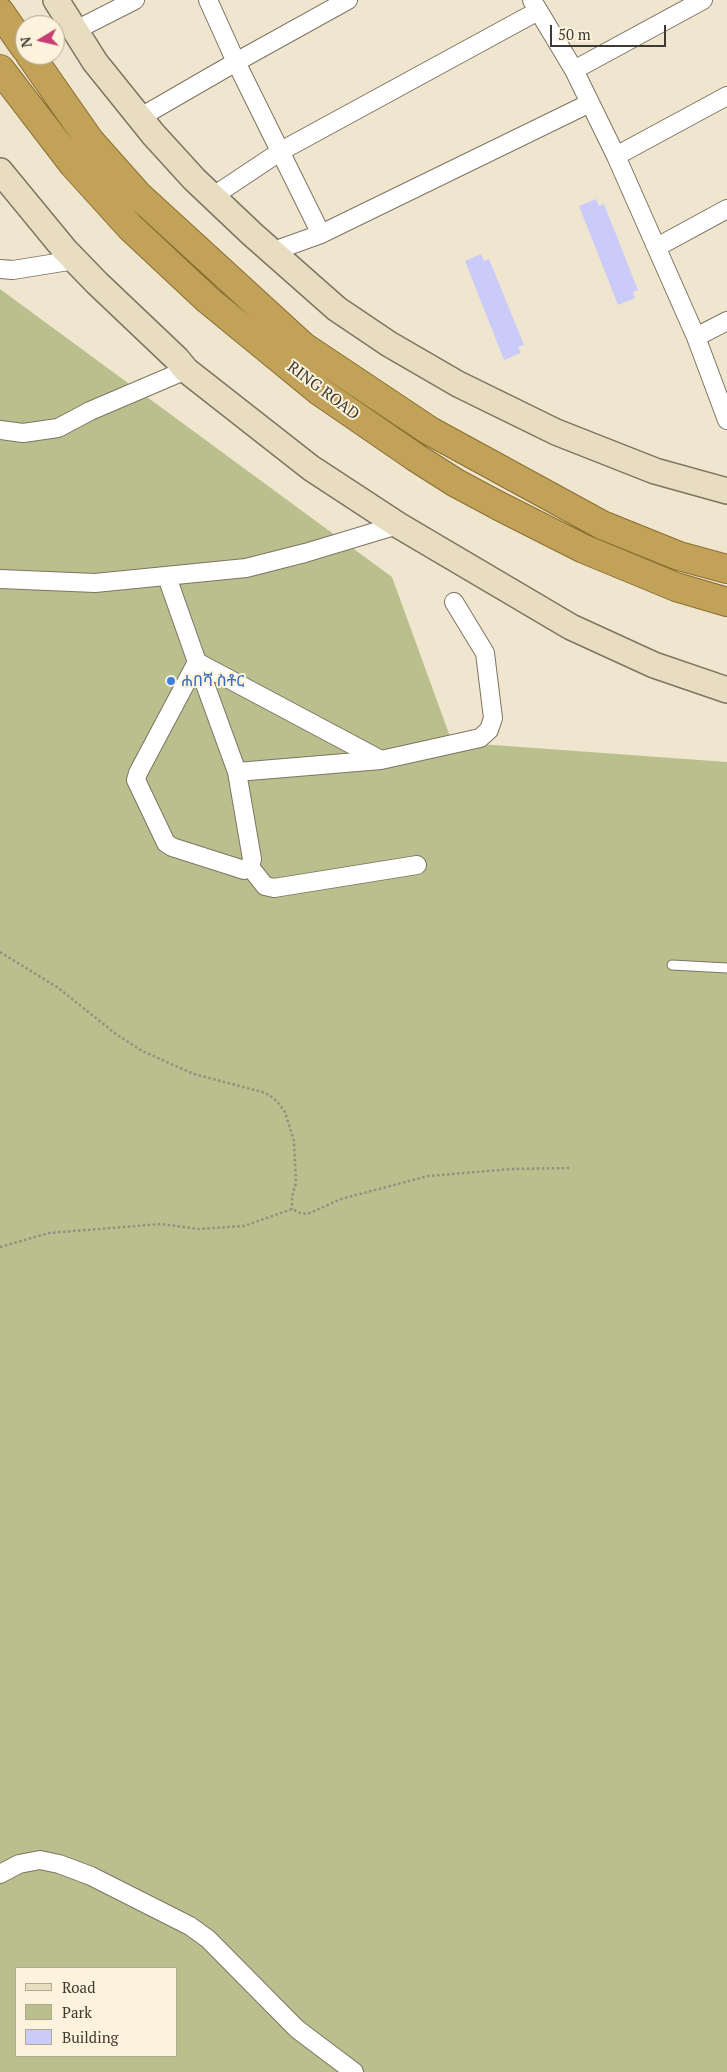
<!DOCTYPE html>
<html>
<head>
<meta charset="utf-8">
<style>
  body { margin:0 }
  #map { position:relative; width:727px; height:2072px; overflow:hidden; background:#f0e5cf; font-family:"PT Serif",serif }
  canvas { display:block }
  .legend { position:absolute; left:15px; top:1967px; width:162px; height:90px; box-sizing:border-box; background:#fdf2dc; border:1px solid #b1a898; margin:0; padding:6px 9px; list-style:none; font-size:15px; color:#3e3931 }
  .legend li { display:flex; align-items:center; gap:10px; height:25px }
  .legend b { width:25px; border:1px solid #b1a898 }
  .north { position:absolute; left:15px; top:15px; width:50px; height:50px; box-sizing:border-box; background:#fdf2dc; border:1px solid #b1a898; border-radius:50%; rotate:261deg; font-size:14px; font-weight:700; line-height:20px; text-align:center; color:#3e3931 }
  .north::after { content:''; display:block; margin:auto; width:18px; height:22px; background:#c83d74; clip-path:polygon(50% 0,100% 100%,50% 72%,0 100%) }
  .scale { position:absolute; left:550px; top:25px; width:116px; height:22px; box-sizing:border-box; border:2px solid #3e3931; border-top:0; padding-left:6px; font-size:15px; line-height:18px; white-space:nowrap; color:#3e3931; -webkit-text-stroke:4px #fdf2dc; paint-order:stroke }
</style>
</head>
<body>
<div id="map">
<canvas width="727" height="2072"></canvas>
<ul class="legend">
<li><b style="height:6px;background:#e8dcc1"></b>Road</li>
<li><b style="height:14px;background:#bac08d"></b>Park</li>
<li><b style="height:14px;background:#cbcbf9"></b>Building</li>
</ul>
<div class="north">N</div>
<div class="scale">50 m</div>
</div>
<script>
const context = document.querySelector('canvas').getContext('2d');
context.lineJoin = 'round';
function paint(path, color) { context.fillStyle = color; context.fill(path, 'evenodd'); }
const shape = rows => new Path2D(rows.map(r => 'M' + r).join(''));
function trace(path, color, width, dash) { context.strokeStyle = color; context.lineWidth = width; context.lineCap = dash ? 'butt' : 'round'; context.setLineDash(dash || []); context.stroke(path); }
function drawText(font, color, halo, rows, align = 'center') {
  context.font = font + ' "PT Serif","Noto Sans Ethiopic",serif'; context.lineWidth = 4; context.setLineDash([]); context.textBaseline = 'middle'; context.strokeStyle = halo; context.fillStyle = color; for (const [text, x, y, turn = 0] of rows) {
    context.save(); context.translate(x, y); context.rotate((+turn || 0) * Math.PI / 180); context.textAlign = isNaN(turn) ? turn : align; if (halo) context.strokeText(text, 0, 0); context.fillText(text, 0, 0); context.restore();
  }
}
paint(shape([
  [0,289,392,577,452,742,727,762,727,2072,0,2072],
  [16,1968,176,1968,176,2056,16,2056]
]), '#bac08d');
paint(shape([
  [596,199,599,206,604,204,638,290,633,292,635,298,618,305,579,206],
  [481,254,484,261,489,259,524,345,518,347,521,353,504,360,465,261]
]), '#cbcbf9');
const service = shape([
  [672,965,727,968]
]);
const minor = shape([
  [208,0,236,62,321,234],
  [532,0,574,70,616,156,696,337,727,420],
  [74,31,135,0],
  [574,70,703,0],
  [139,118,236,62,348,0],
  [616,156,727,96],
  [212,197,281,151,538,11],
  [657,247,727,209],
  [271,252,321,234,590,103],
  [0,269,13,270,75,260],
  [696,337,727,321],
  [0,430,23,433,58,428,90,411,186,370],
  [167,577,197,662,237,772,252,859,250,867,244,870,172,847,166,843,136,780,138,773,197,662,381,760],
  [0,579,95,583,246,568,305,553,398,525],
  [237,772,381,760,480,738,489,730,493,718,485,653,454,602],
  [250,867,265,886,274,888,417,865],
  [0,1874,19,1864,40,1860,59,1864,91,1876,190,1926,208,1939,297,2029,354,2072]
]);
const secondary = shape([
  [56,0,95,62,153,134,194,179,252,234,337,309,389,344,458,384,556,432,655,471,727,491],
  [0,171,65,250,97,283,177,359,186,370,311,468,398,525,571,627,654,665,727,690]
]);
const trunk = shape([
  [0,12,25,48],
  [30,55,90,141,138,195,304,347,430,431,602,525,679,556,727,569],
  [0,69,73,164,130,227,208,300,319,391,415,457,456,483,499,506,584,549,676,587,727,602]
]);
trace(service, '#7e7461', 11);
trace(minor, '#7e7461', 20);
trace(secondary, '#7e7461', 28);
trace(trunk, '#896e30', 30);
trace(shape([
  [0,952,57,987,116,1034,142,1051,194,1074,266,1093,277,1101,285,1112,294,1141,296,1183,292,1197,292,1209],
  [0,1247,49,1233,161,1224,199,1229,244,1226,292,1209,302,1214,310,1213,341,1199,428,1176,511,1169,570,1168]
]), '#968e7f', 2.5, [2.5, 2.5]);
trace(service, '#fff', 9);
trace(minor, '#fff', 18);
trace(secondary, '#e8dcc1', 25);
trace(trunk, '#c2a258', 28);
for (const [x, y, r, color] of [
  [171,681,5,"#3f7fe0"]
]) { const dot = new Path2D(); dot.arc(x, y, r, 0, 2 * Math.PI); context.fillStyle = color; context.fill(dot); trace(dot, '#fdf2dc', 2); }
drawText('16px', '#3e3931', '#fdf2dc', [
  ["RING ROAD",323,391,37]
]);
drawText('16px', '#366cbe', '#fdf2dc', [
  ["ሐበሻ ስቶር",181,681]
], 'left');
</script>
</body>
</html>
